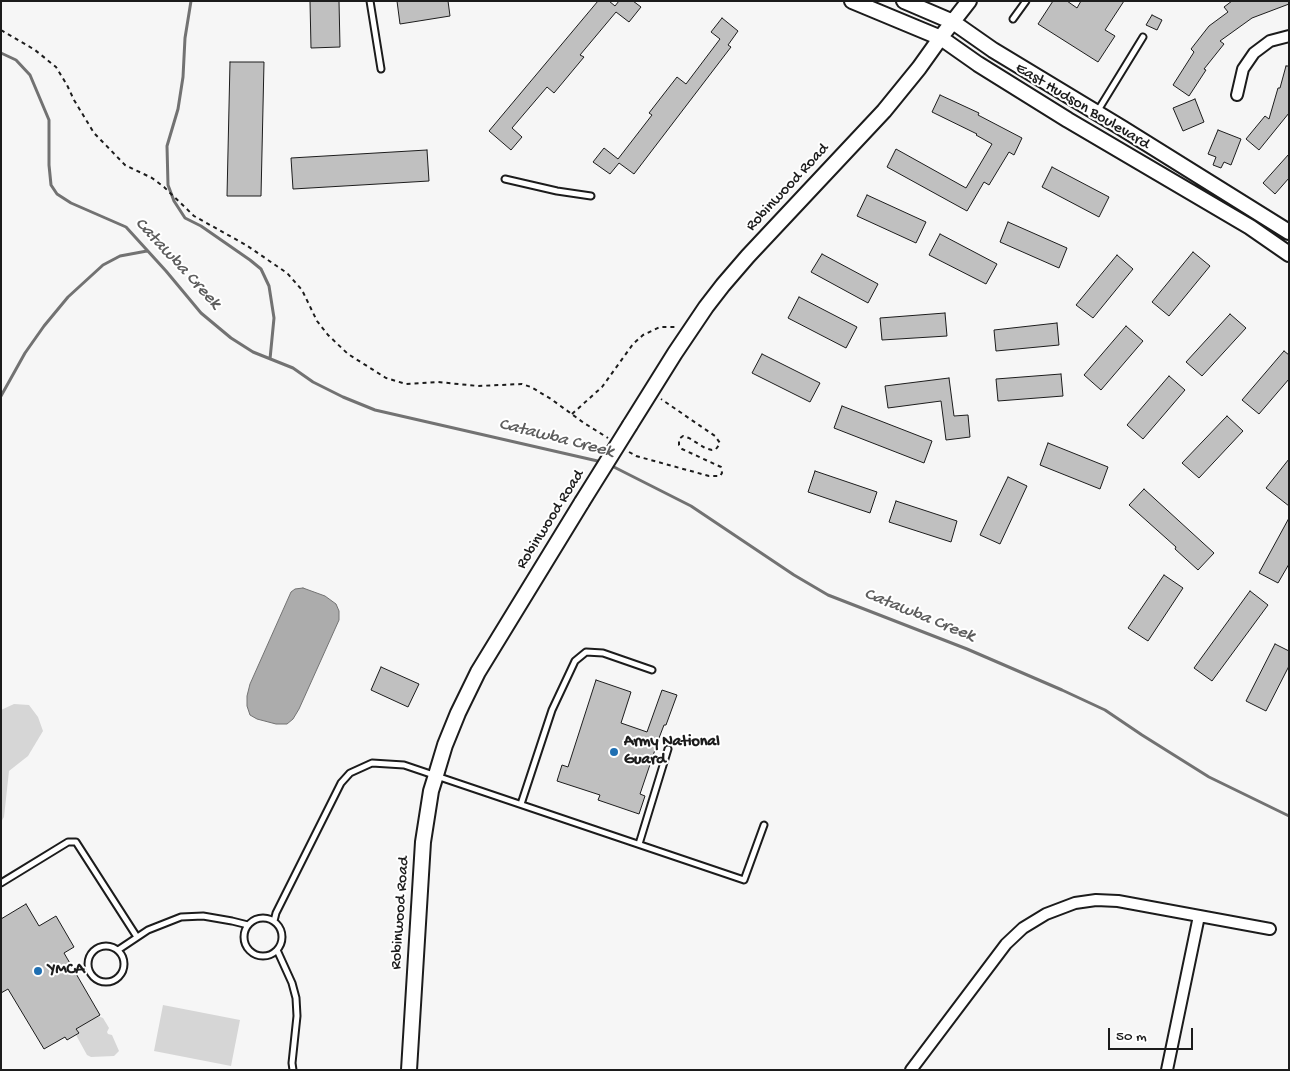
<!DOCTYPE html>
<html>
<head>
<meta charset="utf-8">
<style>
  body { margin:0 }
  #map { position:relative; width:1290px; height:1071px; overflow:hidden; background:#f6f6f6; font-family:"Gochi Hand",sans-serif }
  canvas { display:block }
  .frame { position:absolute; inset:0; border:2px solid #1c1c1c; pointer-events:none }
  .scale { position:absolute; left:1108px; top:1028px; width:85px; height:22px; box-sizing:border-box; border:2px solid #1c1c1c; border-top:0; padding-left:6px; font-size:15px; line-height:18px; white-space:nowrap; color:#1c1c1c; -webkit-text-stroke:4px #fff; paint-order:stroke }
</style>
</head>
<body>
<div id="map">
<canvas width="1290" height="1071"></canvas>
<div class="frame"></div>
<div class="scale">50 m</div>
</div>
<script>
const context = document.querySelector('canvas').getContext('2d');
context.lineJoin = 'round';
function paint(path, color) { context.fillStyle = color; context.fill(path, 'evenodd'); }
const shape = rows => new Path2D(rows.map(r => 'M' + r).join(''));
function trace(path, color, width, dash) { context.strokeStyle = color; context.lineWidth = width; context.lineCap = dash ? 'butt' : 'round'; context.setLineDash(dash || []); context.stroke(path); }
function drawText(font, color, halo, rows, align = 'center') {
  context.font = font + ' "Gochi Hand",sans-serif'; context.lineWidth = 4; context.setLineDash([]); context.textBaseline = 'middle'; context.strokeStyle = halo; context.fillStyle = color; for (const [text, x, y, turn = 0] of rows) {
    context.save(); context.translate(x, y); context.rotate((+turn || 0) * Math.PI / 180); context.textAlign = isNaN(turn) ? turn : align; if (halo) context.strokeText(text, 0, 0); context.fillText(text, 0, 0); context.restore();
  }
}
paint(shape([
  [14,704,29,705,38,717,43,731,28,756,9,771,4,817,1,822,1,710],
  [163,1005,240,1020,231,1066,154,1051],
  [98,1016,103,1018,109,1028,107,1032,108,1034,112,1035,119,1051,114,1056,91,1057,87,1055,76,1035,79,1033,76,1029]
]), '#d6d6d6');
const water = shape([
  [303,588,325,596,336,604,339,611,339,620,299,709,293,719,287,724,276,724,257,719,250,715,247,706,247,696,250,684,291,592,295,589,303,588]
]);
paint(water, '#acacac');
trace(water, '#727272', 1);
trace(shape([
  [191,1,185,38,183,77,178,109,167,146,168,185,174,201,185,218,201,226,250,260,261,269,269,286,274,318,270,359],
  [1,53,16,60,30,75,49,120,49,165,51,185,57,194,71,203,126,227,166,271,201,313,231,338,253,352,293,368,313,382,343,397,375,410,602,462],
  [1,396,25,353,44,326,68,297,103,265,120,256,147,251],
  [610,465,691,506,794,575,828,595,967,649,1062,690,1105,710,1142,735,1209,777,1289,816]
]), '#727272', 3);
const building = shape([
  [310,1,339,1,340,47,311,48,310,1],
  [397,1,448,1,450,16,400,24,397,1],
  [598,1,609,1,615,6,619,1,633,1,641,7,629,22,616,12,580,55,584,57,554,93,547,87,512,128,522,137,511,150,489,131,598,1],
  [1053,1,1067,1,1077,8,1081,1,1124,1,1105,30,1115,36,1098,62,1038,24,1053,1],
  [1232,1,1289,1,1289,4,1252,18,1220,41,1224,44,1204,69,1206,70,1189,96,1173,85,1194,52,1191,49,1209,26,1228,12,1224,7,1232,1],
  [1152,15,1162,20,1157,30,1146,25,1152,15],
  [722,18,738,31,728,45,731,47,634,174,619,163,610,174,593,162,604,148,618,159,652,115,649,113,677,77,686,84,720,39,711,32,722,18],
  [230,62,264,62,261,196,227,196,230,62],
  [1286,66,1289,66,1289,113,1259,150,1246,139,1265,116,1269,119,1278,88,1280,88,1286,66],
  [940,95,979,113,978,115,1022,138,1014,155,1009,152,989,185,984,182,967,211,887,167,896,149,966,188,992,144,976,135,977,134,932,112,940,95],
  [1195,99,1204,122,1183,131,1173,108,1195,99],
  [1218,130,1241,139,1231,165,1224,162,1221,168,1213,165,1216,157,1208,154,1218,130],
  [427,150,429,181,293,189,291,158,427,150],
  [1289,154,1289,178,1275,194,1263,183,1289,154],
  [1052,167,1109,197,1099,217,1042,187,1052,167],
  [867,195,926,222,916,243,857,216,867,195],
  [1008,222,1067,248,1059,268,1000,242,1008,222],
  [940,234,997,264,986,284,929,255,940,234],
  [1193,252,1210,266,1169,316,1152,302,1193,252],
  [822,254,878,284,868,303,811,272,822,254],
  [1117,255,1133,269,1093,318,1076,305,1117,255],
  [799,297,857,327,846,348,788,318,799,297],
  [945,313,947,336,882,340,880,318,945,313],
  [1230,314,1246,328,1202,376,1186,362,1230,314],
  [1057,323,1059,345,996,351,994,330,1057,323],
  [1126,326,1143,341,1101,390,1084,375,1126,326],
  [1284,351,1289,355,1289,379,1259,414,1242,400,1284,351],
  [762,354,820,383,810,402,752,373,762,354],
  [1061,374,1063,396,998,401,996,379,1061,374],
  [1169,376,1185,390,1143,439,1127,425,1169,376],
  [949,378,954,416,968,415,970,437,946,440,941,401,888,408,885,386,949,378],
  [842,406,932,441,924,463,834,428,842,406],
  [1227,416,1243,431,1199,478,1182,463,1227,416],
  [1048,443,1108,467,1100,489,1040,465,1048,443],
  [1289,459,1289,506,1266,488,1289,459],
  [815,471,877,492,870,513,808,492,815,471],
  [1008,477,1027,486,1000,544,980,535,1008,477],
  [1144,489,1214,553,1198,570,1175,549,1176,547,1129,505,1144,489],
  [896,501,957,521,951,542,889,522,896,501],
  [1289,518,1289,564,1278,583,1259,573,1289,518],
  [1164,575,1183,588,1148,641,1128,628,1164,575],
  [1250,591,1268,605,1212,681,1194,668,1250,591],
  [1275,644,1289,651,1289,666,1266,711,1246,701,1275,644],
  [381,667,419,684,408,707,371,690,381,667],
  [596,680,631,692,621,723,647,732,662,690,677,695,666,725,664,725,659,738,640,794,645,796,639,814,598,800,600,795,557,781,562,765,568,767,596,680],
  [26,904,39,926,56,916,74,947,64,953,100,1015,76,1029,79,1033,67,1040,65,1037,44,1049,8,989,1,993,1,919,26,904]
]);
paint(building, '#c0c0c0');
trace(building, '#1c1c1c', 1);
const service = shape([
  [370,1,381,69],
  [1013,19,1026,1],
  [1097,112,1143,37],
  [505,179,557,191,591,196],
  [521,804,552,710,575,661,586,652,603,653,652,670],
  [639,844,668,749],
  [1,883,68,842,76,842,137,937],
  '244 937a19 19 0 1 1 38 0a19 19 0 1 1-38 0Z',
  [274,921,276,913,341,783,350,773,372,763,404,765,744,880,764,825],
  '88 964a18 18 0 1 1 36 0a18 18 0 1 1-36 0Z',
  [118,950,148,930,181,917,203,916,232,921,248,925],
  [277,950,292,983,296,998,297,1016,292,1063,293,1070]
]);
const minor = shape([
  [1237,95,1243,69,1254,53,1270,41,1289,36],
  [911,1070,1006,944,1023,928,1046,914,1075,903,1096,900,1118,901,1270,929],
  [1167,1070,1199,916]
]);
const secondary = shape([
  [852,1,941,38,978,64,1068,120,1250,227,1289,254],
  [904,1,953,22,993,50,1122,128,1289,232],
  [630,425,675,353,706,307,723,285,748,256,884,111,919,68,944,33,969,1],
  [409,1070,423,842,431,791,436,775,445,745,458,713,478,672,582,502]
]);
trace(service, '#1c1c1c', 9);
trace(minor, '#1c1c1c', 14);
trace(secondary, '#1c1c1c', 18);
trace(shape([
  [1,30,35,50,56,67,67,85,74,100,94,133,125,165,152,178,164,187,194,216,246,245,287,273,302,290,317,321,328,335,348,354,386,378,406,384,438,382,478,386,522,384,531,387,551,399,584,423,608,438],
  [572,414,602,387,633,344,643,335,660,327,677,327],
  [629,452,636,456,709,476,720,476,722,473,721,467,682,449,679,445,679,439,683,436,689,438,705,448,712,450,716,449,719,445,720,443,715,436,661,399]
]), '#1c1c1c', 2, [4, 4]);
trace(service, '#fff', 5);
trace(minor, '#fff', 10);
trace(secondary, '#fff', 14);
const secondaryBridge = shape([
  [582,502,630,425]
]);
trace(secondaryBridge, '#1c1c1c', 18, []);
trace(secondaryBridge, '#fff', 14);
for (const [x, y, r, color] of [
  [614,752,5,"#1f6fb2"],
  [38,971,5,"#1f6fb2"]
]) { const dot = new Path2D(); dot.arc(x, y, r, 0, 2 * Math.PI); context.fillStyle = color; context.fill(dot); trace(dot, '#fff', 2); }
drawText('16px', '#1c1c1c', '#fff', [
  ["East Hudson Boulevard",1082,107,31],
  ["Robinwood Road",788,188,-47],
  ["Robinwood Road",551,520,-58],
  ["Robinwood Road",401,913,-86]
]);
drawText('bold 16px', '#1c1c1c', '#fff', [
  ["Army National",624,743],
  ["Guard",624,761],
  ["YMCA",48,971]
], 'left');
drawText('italic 18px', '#5d5d5d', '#fff', [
  ["Catawba Creek",177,264,47],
  ["Catawba Creek",556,439,14],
  ["Catawba Creek",919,616,22]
]);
</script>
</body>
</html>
